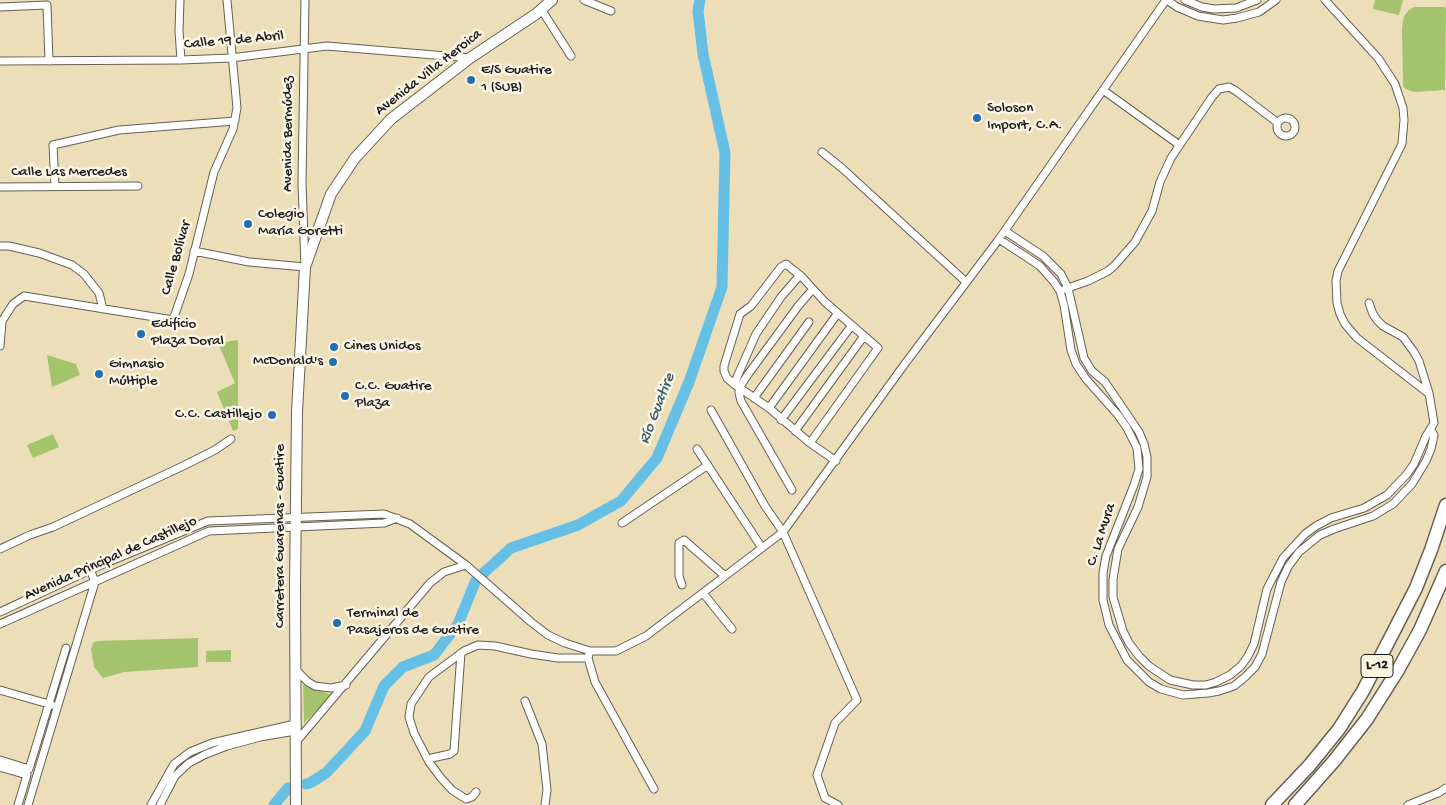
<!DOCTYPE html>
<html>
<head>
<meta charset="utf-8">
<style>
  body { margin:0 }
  canvas { display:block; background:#eddeba }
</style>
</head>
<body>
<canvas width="1446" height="805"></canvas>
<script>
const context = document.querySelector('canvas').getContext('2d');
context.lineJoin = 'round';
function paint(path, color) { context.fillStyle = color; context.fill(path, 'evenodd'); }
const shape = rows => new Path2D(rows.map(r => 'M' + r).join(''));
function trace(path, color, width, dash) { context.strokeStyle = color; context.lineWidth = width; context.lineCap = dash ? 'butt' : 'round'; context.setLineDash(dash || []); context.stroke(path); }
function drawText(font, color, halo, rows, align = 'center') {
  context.font = font + ' "Gochi Hand",sans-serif'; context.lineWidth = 5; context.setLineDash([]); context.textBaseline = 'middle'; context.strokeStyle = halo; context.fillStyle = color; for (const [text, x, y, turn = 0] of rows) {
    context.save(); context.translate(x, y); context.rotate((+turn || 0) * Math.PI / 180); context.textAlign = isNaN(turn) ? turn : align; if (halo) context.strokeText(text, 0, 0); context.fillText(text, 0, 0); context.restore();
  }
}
paint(shape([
  [1375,0,1403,0,1399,15,1373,9],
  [1414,7,1445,7,1446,9,1445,90,1414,92,1406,89,1403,86,1402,28,1404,16,1409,10],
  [238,340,238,429,233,431,217,392,235,383,218,343],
  [47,355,76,364,80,375,52,387],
  [53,434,59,447,33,458,27,445],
  [198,638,198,667,124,672,103,678,94,667,91,649,93,643,97,641],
  [231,650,231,662,206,662,206,651],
  [303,685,333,695,304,723]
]), '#a3c46c');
trace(shape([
  [306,784,310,783,326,773,365,731,384,686,403,667,434,655,458,624,476,580,511,548,578,525,621,501,657,458,689,382,722,287,725,153,703,54,698,11,700,0],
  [274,805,288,788]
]), '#66bfe4', 11);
const street = shape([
  [180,0,179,31,181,60],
  [584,0,611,11],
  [1167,0,1177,7,1198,16,1223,20,1237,18,1259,12,1276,0],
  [1185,0,1202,7,1214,9,1236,8,1257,0],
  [1325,0,1378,58,1395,84,1403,108,1404,120,1402,144,1338,271,1336,281,1337,303,1340,314,1345,324,1357,338,1428,393],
  [0,7,47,5,49,61],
  [541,9,571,56],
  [0,61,181,60,231,58,327,46,470,58],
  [1103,90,1178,144],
  '1277 127a9 9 0 1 1 18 0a9 9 0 1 1-18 0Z',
  [822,152,843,169,966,282],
  [55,186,53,145,119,130,235,121],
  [0,187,138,186],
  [1005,231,1043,256,1061,274,1068,288,1084,358,1092,371,1105,382,1139,432,1144,444,1147,457,1147,477,1138,507,1118,549,1113,579,1113,597,1123,631,1129,643,1139,656,1149,666,1170,680,1193,685,1206,685,1216,682,1230,675,1241,666,1248,656,1254,644,1267,589,1283,558,1305,534,1316,526,1331,518,1364,508,1387,495,1407,474,1414,464,1426,436,1434,423,1429,393,1419,361,1414,352,1403,337,1383,326,1377,320,1373,314,1369,303],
  [999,239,1040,266,1054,282,1060,291,1064,305,1071,350,1076,364,1086,379,1118,415,1127,428,1137,448,1139,469,1134,485,1106,556,1103,573,1103,600,1109,625,1127,660,1149,682,1161,689,1183,695,1208,693,1219,691,1234,686,1245,677,1255,667,1262,654,1281,582,1288,567,1299,552,1320,535,1334,529,1373,516,1393,504,1412,484,1426,461,1431,449,1434,435,1431,430],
  [0,246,9,246,39,253,72,265,84,274,99,293,103,309],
  [194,251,249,262,305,267,302,183,305,0],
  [1065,289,1088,281,1108,271,1115,265,1135,242,1152,211,1160,182,1171,158,1212,97,1219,89,1229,87,1236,91,1278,123],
  [0,346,2,321,13,304,24,296,173,320,189,274,214,172,233,129,237,108,227,0],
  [734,384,756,334,781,297,800,275],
  [754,398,809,322],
  [769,408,838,313],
  [711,410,765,506,783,532,857,700,835,723,817,775,825,798,838,805],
  [781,420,852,325],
  [795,431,864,336],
  [810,443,878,348,825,302,802,277,786,264,781,267,751,306,740,314,724,366,724,371,727,378,734,384,769,408,810,443,836,461],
  [697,449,762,548],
  [792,490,741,401,739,393,739,388,749,373,799,305,813,289],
  [622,523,708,465],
  [0,549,30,535,53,527,183,466,215,450,231,439],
  [682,585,679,576,679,543,684,540,725,576],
  [703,593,732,629],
  [0,612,101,565,208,521,384,514,410,524,466,565,531,622,548,635,565,643,590,651,616,651,646,636,783,532,904,365,999,239,1166,0],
  [0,624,209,531,384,523,397,518],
  [589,654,588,658,595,682,654,789],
  [296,670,308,682,315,686,331,688,346,685],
  [0,690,52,705],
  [525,701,542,744,547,790,545,805],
  [296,742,430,583,444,572,466,565],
  [0,760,29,769,66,648],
  [429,762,432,758,450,754,454,751,461,653],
  [0,767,27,775,18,805],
  [476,792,472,797,466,799,452,790,441,778,429,762,414,733,409,717,411,704,429,677,464,651,478,645,495,646,531,654,558,658,588,658],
  [28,805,95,582,90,569],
  [151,805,174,764,190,752,212,743,295,724],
  [160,805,175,776,189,763,206,754,227,746,260,737,295,731],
  [1408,805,1438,793,1446,788]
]);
const secondary = shape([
  [296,805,295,587,297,412,305,267,331,194,355,158,391,119,470,58,536,14,552,0]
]);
const highway = shape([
  [1272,805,1309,766,1339,729,1363,691,1416,588,1431,550,1446,505],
  [1295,805,1334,761,1367,719,1398,670,1420,630,1446,571]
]);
trace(street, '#656053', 9);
trace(secondary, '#656053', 12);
trace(highway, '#656053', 15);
trace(street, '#fff', 7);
trace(secondary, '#fff', 10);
trace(highway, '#fff', 12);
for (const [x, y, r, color] of [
  [471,80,5,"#1f6fb2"],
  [977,118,5,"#1f6fb2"],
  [248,224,5,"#1f6fb2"],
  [141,334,5,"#1f6fb2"],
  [334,347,5,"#1f6fb2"],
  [333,362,5,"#1f6fb2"],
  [99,374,5,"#1f6fb2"],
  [345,396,5,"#1f6fb2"],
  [272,415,5,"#1f6fb2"],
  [337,623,5,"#1f6fb2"]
]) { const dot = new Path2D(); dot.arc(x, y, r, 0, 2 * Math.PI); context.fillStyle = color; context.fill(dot); trace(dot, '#fcf5e5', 2); }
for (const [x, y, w] of [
  [1377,666,32]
]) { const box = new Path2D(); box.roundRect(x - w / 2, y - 11.5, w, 23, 4); context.fillStyle = '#fcf5e5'; context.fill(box); trace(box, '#1c1c1c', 1); }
drawText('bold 14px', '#1c1c1c', null, [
  ["L-12",1377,666]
]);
drawText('15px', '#1c1c1c', '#fcf5e5', [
  ["Calle 19 de Abril",234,41,-5],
  ["Avenida Villa Heroica",429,73,-38],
  ["Avenida Bermúdez",289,134,-90],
  ["Calle Las Mercedes",69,173],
  ["Calle Bolívar",177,258,-74],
  ["C. La Mura",1102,535,-72],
  ["Carretera Guarenas - Guatire",281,536,-90],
  ["Avenida Principal de Castillejo",111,559,-24]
]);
drawText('15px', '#1c1c1c', '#fcf5e5', [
  ["E/S Guatire",481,71],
  ["1 (SUB)",481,88],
  ["Soloson",987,109],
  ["Import, C.A.",987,126],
  ["Colegio",258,215],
  ["María Goretti",258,232],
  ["Edificio",151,325],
  ["Plaza Doral",151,342],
  ["Cines Unidos",344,347],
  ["McDonald's",323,362,"right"],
  ["Gimnasio",109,365],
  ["Múltiple",109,382],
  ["C.C. Guatire",355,387],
  ["Plaza",355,404],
  ["C.C. Castillejo",262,415,"right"],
  ["Terminal de",347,614],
  ["Pasajeros de Guatire",347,631]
], 'left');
drawText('italic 16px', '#3a5d6c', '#fcf5e5', [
  ["Río Guatire",658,409,-69]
]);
</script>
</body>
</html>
